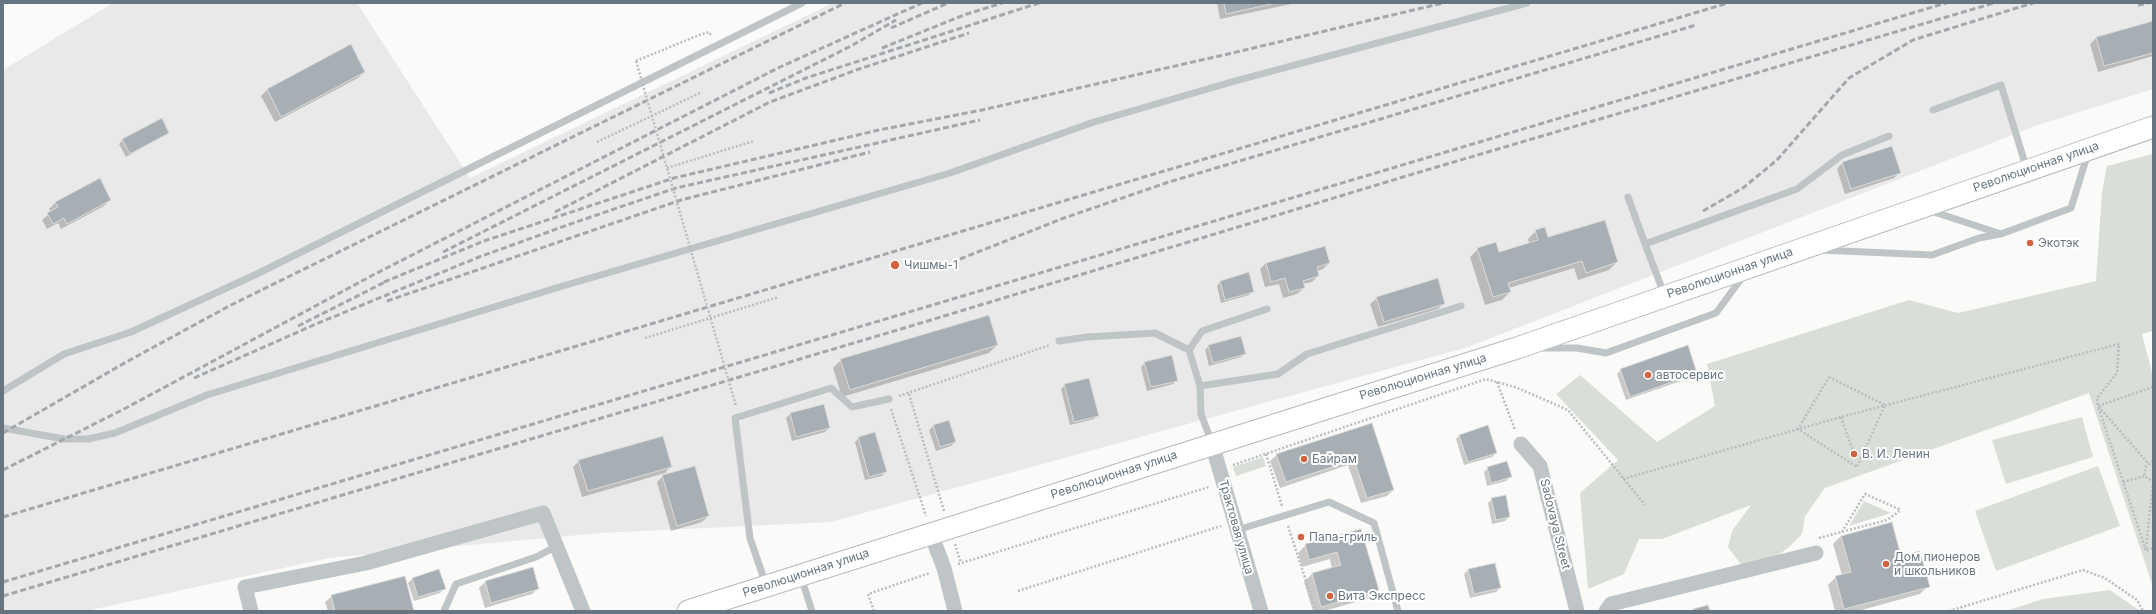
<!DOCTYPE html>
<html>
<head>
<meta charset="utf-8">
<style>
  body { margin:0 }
  #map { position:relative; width:2156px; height:614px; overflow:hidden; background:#fafaf8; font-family:Inter,sans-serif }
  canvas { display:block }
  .frame { position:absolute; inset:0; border:4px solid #677580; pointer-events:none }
</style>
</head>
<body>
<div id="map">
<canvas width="2156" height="614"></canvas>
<div class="frame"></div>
</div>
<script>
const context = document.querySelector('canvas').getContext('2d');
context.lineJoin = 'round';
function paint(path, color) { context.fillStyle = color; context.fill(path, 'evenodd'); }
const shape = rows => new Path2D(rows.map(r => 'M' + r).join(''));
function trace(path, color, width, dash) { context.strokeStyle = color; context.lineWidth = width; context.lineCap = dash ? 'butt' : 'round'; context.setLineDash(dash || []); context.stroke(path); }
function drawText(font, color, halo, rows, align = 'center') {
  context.font = font + ' Inter,sans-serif'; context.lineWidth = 4; context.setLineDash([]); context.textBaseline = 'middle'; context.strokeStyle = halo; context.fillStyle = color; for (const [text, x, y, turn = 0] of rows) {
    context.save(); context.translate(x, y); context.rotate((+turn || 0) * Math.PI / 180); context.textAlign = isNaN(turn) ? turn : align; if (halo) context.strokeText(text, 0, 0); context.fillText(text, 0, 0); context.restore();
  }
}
paint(shape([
  [113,3,357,3,470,178,833,3,2153,3,2153,89,2038,125,1468,347,831,522,601,533,329,558,86,611,3,611,3,70]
]), '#e8e9e8');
paint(shape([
  [2153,154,2153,331,2142,334,2153,377,2153,587,2089,393,1825,488,1805,516,1802,534,1788,548,1768,562,1743,567,1728,547,1732,531,1751,505,1662,539,1639,539,1624,574,1588,589,1580,493,1618,460,1556,394,1580,375,1657,442,1715,406,1707,364,1909,300,1958,313,2096,281,2102,192,2107,166],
  [2082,417,2093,457,2006,484,1992,440],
  [1263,457,1266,466,1236,476,1233,467],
  [2098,466,2120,526,1996,571,1975,511],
  [1864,501,1891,513,1849,526],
  [2110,590,2140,611,2006,611,2043,599]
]), '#daded8');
paint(shape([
  [1217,3,1296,3,1220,19],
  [2153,22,2153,56,2098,72,2090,44,2096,38],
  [350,46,364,72,358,78,275,122,261,96,267,90],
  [168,132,126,157,119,144,123,140],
  [1843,162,1900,172,1894,178,1845,194,1837,169],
  [99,180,110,200,104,206,61,229,58,223,47,229,42,220,51,212,49,209,55,203],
  [1536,231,1548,238,1617,262,1609,270,1578,280,1574,268,1509,288,1510,292,1502,300,1485,305,1470,257,1478,249,1498,253,1529,243,1528,239],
  [1266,263,1329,263,1323,269,1317,271,1318,276,1312,282,1303,284,1304,288,1297,294,1283,298,1279,284,1265,287,1260,269],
  [1220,282,1253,291,1249,295,1221,303,1217,286],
  [1377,298,1444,303,1438,309,1378,327,1370,304],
  [997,345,989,353,842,397,833,368,841,360],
  [1209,346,1245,353,1241,357,1209,366,1205,350],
  [1145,363,1177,380,1173,384,1147,391,1141,367],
  [1621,370,1696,373,1692,377,1626,400,1617,374],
  [1065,385,1098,415,1094,419,1070,425,1061,389],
  [823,405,829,428,825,432,792,441,786,418,790,414],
  [1371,424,1393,490,1387,496,1361,503,1348,465,1280,488,1270,461,1277,455],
  [933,426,955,442,951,446,936,451,929,430],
  [1460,435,1496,453,1492,457,1464,465,1456,439],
  [859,438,885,472,882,476,865,480,855,442],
  [579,461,671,466,665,473,582,497,573,467],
  [1488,468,1510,477,1506,481,1487,486,1484,472],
  [663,476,708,516,702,522,671,531,657,482],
  [1492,499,1509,517,1505,521,1492,524,1488,503],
  [1361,530,1378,590,1370,598,1324,611,1313,611,1304,582,1312,574,1332,569,1330,559,1302,567,1298,553,1306,545],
  [1841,536,1900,558,1928,586,1920,594,1858,611,1835,611,1828,585,1836,577,1842,575,1833,544],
  [1468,570,1500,588,1496,592,1470,598,1464,574],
  [412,579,444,589,440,593,414,601,408,583],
  [485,582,538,588,532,594,485,608,479,588],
  [332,596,413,611,328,611,325,602]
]), '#0003');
const building = shape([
  [1224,3,1276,3,1226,14,1224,3],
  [2153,21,2153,53,2104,66,2096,37,2153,21],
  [351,44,365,72,281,117,267,89,351,44],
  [162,118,169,133,130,154,122,139,162,118],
  [1892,146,1901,173,1851,189,1842,162,1892,146],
  [100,178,111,200,67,224,64,218,53,224,47,213,58,207,55,202,100,178],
  [1605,220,1618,262,1586,273,1582,261,1508,283,1511,292,1493,297,1477,248,1496,242,1499,252,1538,240,1535,230,1545,227,1548,237,1605,220],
  [1325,246,1330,263,1317,267,1319,276,1303,281,1305,288,1289,292,1285,278,1271,282,1266,263,1325,246],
  [1249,272,1254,292,1225,300,1220,281,1249,272],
  [1438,278,1445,304,1384,322,1376,297,1438,278],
  [989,315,998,345,850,390,840,359,989,315],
  [1241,336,1246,354,1213,363,1208,345,1241,336],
  [1688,345,1697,373,1630,397,1620,369,1688,345],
  [1172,355,1178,381,1151,387,1144,362,1172,355],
  [1089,378,1099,416,1074,422,1064,384,1089,378],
  [824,404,830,428,796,437,790,413,824,404],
  [949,420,956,442,940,447,933,425,949,420],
  [1372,423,1394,490,1367,498,1354,460,1286,482,1276,454,1372,423],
  [1488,425,1497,453,1468,462,1459,435,1488,425],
  [875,432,887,472,869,477,858,437,875,432],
  [663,436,672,467,588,491,578,460,663,436],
  [1507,461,1512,477,1491,483,1487,467,1507,461],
  [695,466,709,516,677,526,662,475,695,466],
  [1506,495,1510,517,1496,520,1491,498,1506,495],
  [1892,522,1901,556,1920,551,1930,587,1844,609,1835,576,1851,572,1841,536,1892,522],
  [1361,529,1379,590,1321,607,1312,573,1341,565,1337,552,1309,560,1305,544,1361,529],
  [1495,563,1501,588,1474,594,1468,569,1495,563],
  [533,567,539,589,491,603,485,581,533,567],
  [439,569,446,589,418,597,412,578,439,569],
  [405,576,414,611,335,611,331,595,405,576],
  [1708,605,1710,611,1693,611,1693,609,1708,605]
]);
paint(building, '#a7afb4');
trace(building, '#dcdcda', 1);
const secondary = shape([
  [688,611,1517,348,2153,127]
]);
trace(secondary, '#b4b9be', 23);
trace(shape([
  [636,61,699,35,709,32,711,36],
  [597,142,702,92],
  [667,168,754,141],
  [645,338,779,297],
  [1829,377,1885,405,1857,467,1798,429,1829,377],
  [1497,382,1515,430],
  [2153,387,2098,406,2146,551,2153,548],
  [909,394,944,511],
  [899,396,1050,345],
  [891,409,926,516],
  [1841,417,1854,454],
  [1266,454,1282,506],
  [2153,461,2146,466,2144,473,2147,478,2153,481],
  [1233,465,1486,379,1515,387,1568,410,1645,505],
  [1623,479,1841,417,2119,344,2117,373,2097,398,2098,406,2148,463],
  [2123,482,2145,476],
  [1288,526,1316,611],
  [1842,532,1865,494,1901,510],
  [1819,538,1887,520,1901,510],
  [955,544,961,563],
  [2146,548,2153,483],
  [958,564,1209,487],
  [1018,591,1221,526],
  [874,611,868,594,930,573],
  [1949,611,2083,570,2105,578,2137,600,2143,611]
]), '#babdc0', 2.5, [2, 2]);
trace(shape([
  [1933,110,2001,85,2027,170],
  [1628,197,1645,244],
  [1928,210,2001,234,2071,208,2088,153],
  [1820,250,1932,255,1979,238,2000,234],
  [1664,294,1645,244,1797,189,1842,155,1889,136],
  [1059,341,1087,337,1155,333,1189,350],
  [1541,348,1577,348,1606,353,1716,313,1744,275],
  [1200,386,1278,374,1307,354,1461,306],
  [3,391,64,354,131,332,259,273,802,3],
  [3,428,64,439,88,439,115,433,207,395,556,288,950,173,1094,122,1235,81,1527,3],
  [1212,443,1201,414,1200,386,1189,350,1202,331,1267,309],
  [1237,530,1329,502,1374,523,1398,611],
  [801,577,812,611],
  [766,585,750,538,735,418,831,388,852,407,889,399],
  [444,611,456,584,536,557,557,546]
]), '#bfc4c7', 7);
trace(shape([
  [1212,444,1261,611],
  [1521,444,1540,466,1577,611],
  [931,534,944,568,955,611],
  [251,611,245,587,366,563,543,513,583,611],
  [1606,611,1611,604,1816,553]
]), '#bfc4c7', 15);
trace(secondary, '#fff', 21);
trace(shape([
  [2138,5,2149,3],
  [891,28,948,3],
  [882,48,964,15,1002,3],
  [769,93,806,78,1039,3],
  [1703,211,1743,188,1777,160,1849,78,1913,40,2033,3],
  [555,212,770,102,859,69,969,33],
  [443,252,851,46,896,20],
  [960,259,1064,218,1169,182,1696,25],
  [384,282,484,241,674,178,879,130,982,110,1228,54,1443,3],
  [387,301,681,200,870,152],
  [298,326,389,280],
  [194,378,316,324,479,257,576,222,676,188,980,120],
  [3,433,128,361,231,305,845,3],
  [3,470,126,408,373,275,780,67,922,3],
  [3,517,1728,3],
  [3,582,1946,3],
  [3,596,911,326,1413,174,1994,3]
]), '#a2a8ad', 3, [6, 3]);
trace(shape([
  [636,61,736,406]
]), '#babdc0', 2.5, [2, 2]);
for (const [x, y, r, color] of [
  [2030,243,4,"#d16341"],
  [895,265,5,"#d16341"],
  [1648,375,4,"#d16341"],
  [1854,454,4,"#d16341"],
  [1304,459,4,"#d16341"],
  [1301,537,4,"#d16341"],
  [1886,564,4,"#d16341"],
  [1330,596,4,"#d16341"]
]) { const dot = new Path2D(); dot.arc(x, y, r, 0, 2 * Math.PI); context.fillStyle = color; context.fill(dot); trace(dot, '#fff', 1.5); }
drawText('12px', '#677580', '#fff', [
  ["Революционная улица",2036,167,-19],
  ["Революционная улица",1730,273,-19],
  ["Революционная улица",1423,377,-17],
  ["Революционная улица",1114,475,-18],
  ["Sadovaya Street",1555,524,76],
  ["Трактовая улица",1236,527,74],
  ["Революционная улица",806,573,-18]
]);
drawText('12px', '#677580', '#fff', [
  ["Экотэк",2038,243],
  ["Чишмы-1",904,265],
  ["автосервис",1656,375],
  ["В. И. Ленин",1862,454],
  ["Байрам",1312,459],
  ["Папа-гриль",1309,537],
  ["Дом пионеров",1894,557],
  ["и школьников",1894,571],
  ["Вита Экспресс",1338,596]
], 'left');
</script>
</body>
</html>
